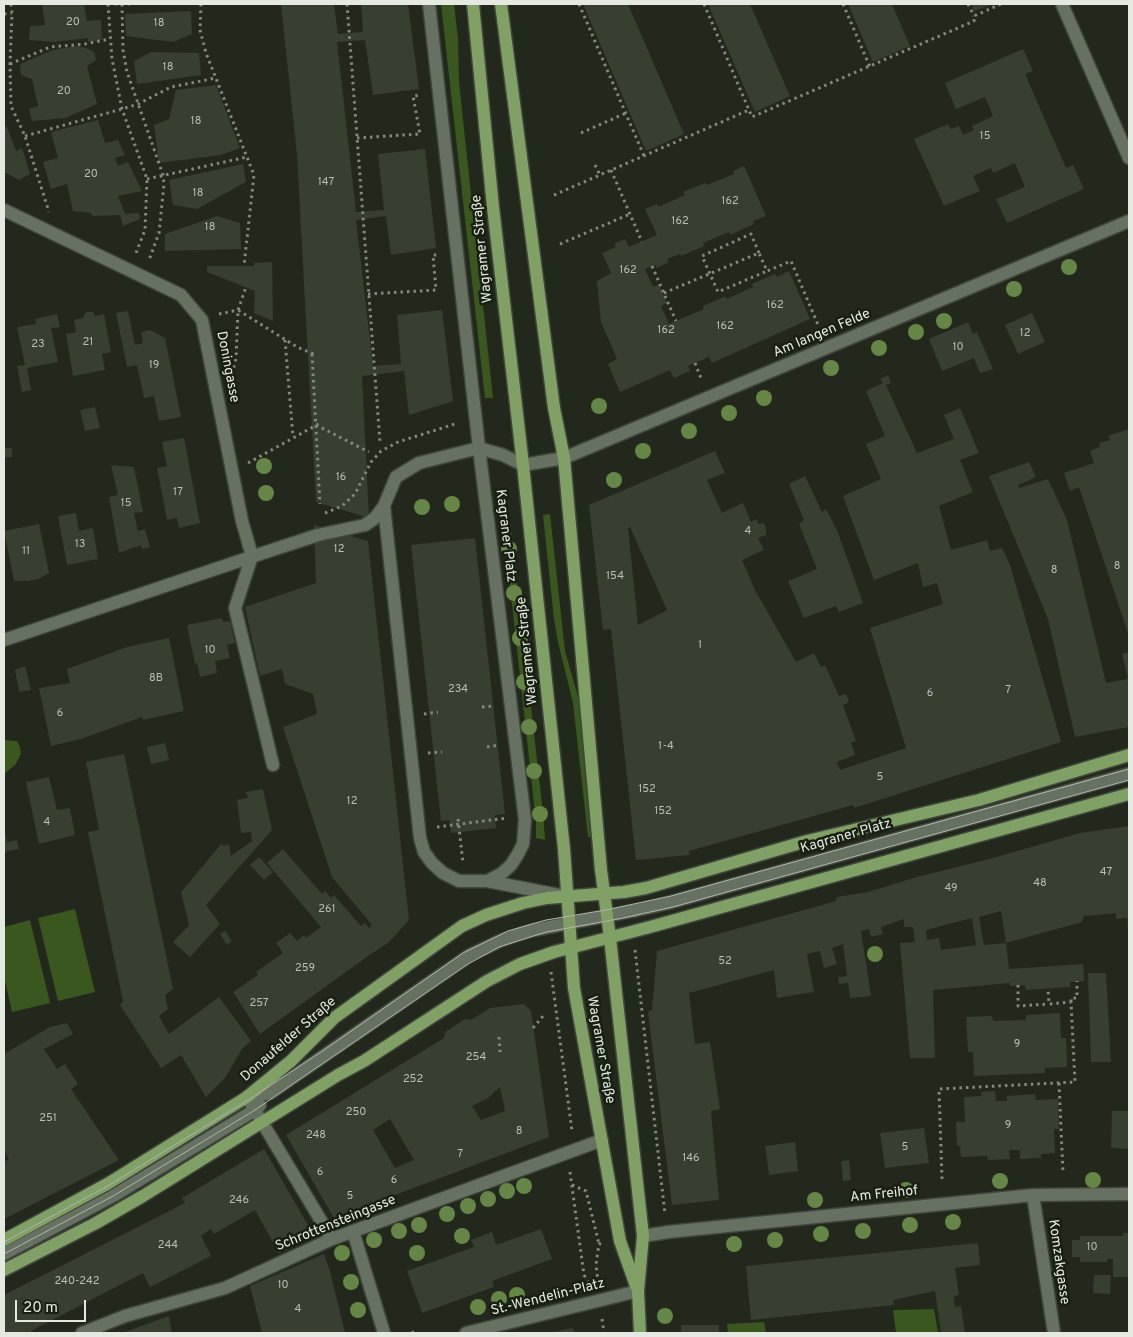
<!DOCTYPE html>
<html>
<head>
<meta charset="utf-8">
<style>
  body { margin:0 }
  #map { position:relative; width:1133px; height:1337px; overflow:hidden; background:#22291c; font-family:Overpass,sans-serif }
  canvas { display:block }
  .frame { position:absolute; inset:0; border:5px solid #e4eae1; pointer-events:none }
  .scale { position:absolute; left:15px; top:1300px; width:71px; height:22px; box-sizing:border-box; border:2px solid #e4eae1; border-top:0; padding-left:6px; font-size:15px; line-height:18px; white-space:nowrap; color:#e4eae1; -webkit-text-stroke:4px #182012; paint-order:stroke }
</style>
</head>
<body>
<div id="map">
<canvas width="1133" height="1337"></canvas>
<div class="frame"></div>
<div class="scale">20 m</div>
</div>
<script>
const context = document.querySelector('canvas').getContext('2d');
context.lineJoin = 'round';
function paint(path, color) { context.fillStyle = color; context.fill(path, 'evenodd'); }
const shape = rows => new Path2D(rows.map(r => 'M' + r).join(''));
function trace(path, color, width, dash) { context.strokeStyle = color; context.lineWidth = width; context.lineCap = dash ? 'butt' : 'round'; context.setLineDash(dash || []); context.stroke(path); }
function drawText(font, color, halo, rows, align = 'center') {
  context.font = font + ' Overpass,sans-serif'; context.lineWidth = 5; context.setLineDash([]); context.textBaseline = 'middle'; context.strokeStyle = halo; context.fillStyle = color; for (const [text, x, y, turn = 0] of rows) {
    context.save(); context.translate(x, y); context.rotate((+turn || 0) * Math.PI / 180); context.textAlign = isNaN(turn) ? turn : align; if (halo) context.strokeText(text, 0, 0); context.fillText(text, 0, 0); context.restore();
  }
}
paint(shape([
  [441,4,454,4,458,39,459,81,464,129,493,398,485,398],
  [550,514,565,651,579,700,594,837,588,837,573,703,558,642,554,619,543,515],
  [510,521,543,813,545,840,536,838,536,822,503,522],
  [4,740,17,741,20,747,21,754,15,765,4,774],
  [75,909,95,992,58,1001,38,918],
  [30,920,50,1003,12,1012,4,976,4,927],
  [934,1309,938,1333,896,1333,893,1310],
  [764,1322,766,1333,728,1333,727,1324]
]), '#3a571f');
paint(shape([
  [42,4,84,4,87,21,101,20,102,40,88,42,88,38,54,42,29,40,30,26,45,25],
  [281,4,334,4,338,34,363,32,361,4,408,4,419,89,373,95,365,40,337,42,356,212,384,210,378,154,425,149,436,248,391,255,386,216,356,220,373,366,401,364,397,315,442,310,453,401,409,415,404,371,362,376,369,518,316,502,297,155],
  [583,4,628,4,684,134,646,151],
  [708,4,750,4,790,96,755,112],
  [848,4,892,4,910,46,873,62],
  [971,4,993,4,974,11],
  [191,11,192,34,173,42,126,36,125,14],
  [76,46,86,48,94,52,96,60,87,66,97,104,65,118,32,121,29,109,38,106,32,79,21,75,20,64,53,50],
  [1023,49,1033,71,1025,74,1066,168,1073,165,1084,189,1007,223,996,199,1025,187,1015,163,993,173,991,168,973,176,980,191,944,206,914,139,948,124,951,129,959,126,963,135,974,130,972,126,993,116,985,97,956,109,945,83],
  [151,52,199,53,201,75,137,84,134,61],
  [216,85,240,148,221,155,159,163,154,125,169,119,176,90],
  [98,120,105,143,118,140,125,155,115,158,118,166,128,162,142,191,118,196,125,214,139,213,140,219,123,226,120,215,93,216,90,213,73,211,67,184,51,189,43,162,58,158,51,132],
  [4,127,7,127,16,151,22,148,30,174,19,180,4,172],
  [243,164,246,182,197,209,173,205,169,180],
  [744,166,766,216,753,221,754,224,730,235,729,232,703,243,704,246,681,256,680,254,667,259,669,262,657,268,655,265,645,269,653,287,659,284,667,303,661,306,669,324,704,309,703,306,726,296,727,299,753,287,752,284,775,274,777,277,789,271,810,319,712,363,709,357,688,366,690,371,674,378,670,370,620,392,608,364,617,359,601,322,597,281,611,273,602,253,616,247,614,244,625,239,629,247,657,235,645,209,657,204,658,207,685,195,683,192,705,183,707,185,734,174,733,171],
  [217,216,240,223,241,249,165,251,165,234],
  [272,262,273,321,254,313,255,291,207,272,207,266,254,266,254,263],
  [128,311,135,345,143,343,141,332,150,330,165,338,181,417,159,421,154,396,144,398,137,365,127,367,116,313],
  [87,312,93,312,95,316,104,314,111,352,102,354,105,370,73,376,66,334,76,332,74,320,83,318,85,313],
  [1032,313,1045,342,1018,354,1005,325],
  [57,314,60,327,51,328,58,362,27,368,31,390,22,392,17,366,25,365,17,327,36,324,35,319],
  [968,322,973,334,977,332,993,369,980,373,974,358,942,371,929,339],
  [888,375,891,383,886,385,917,453,954,439,944,415,960,408,979,453,960,460,973,492,939,506,951,550,987,540,990,551,1002,548,1010,565,1061,742,854,808,853,805,689,851,689,855,636,860,611,629,603,630,589,505,715,451,725,473,707,480,722,513,743,503,751,522,757,519,758,524,764,523,766,528,766,535,758,538,764,550,742,560,755,590,796,662,814,653,821,667,825,665,839,696,846,694,849,702,843,705,856,741,851,743,855,755,837,762,840,770,906,748,870,628,943,604,937,583,923,587,918,563,874,580,843,496,881,479,866,444,885,436,866,391,883,383,880,379],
  [630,527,667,610,638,625,628,528],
  [95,407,100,428,85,431,80,410],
  [1129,429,1129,636,1079,487,1070,491,1064,473,1094,463,1090,451,1100,447,1099,443,1110,440,1108,436],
  [184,438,200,523,179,528,177,518,167,520,157,468,167,466,162,442],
  [4,448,12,448,12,457,4,457],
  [1029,462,1036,477,1018,485,1019,488,1048,479,1067,520,1106,683,1128,679,1122,654,1129,652,1129,727,1075,737,1048,619,989,476],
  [111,465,134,467,143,512,134,513,138,531,145,529,150,547,142,549,141,545,119,553,109,497,118,495],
  [805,476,822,512,826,509,837,530,863,603,839,612,836,606,804,618,788,581,817,569,799,524,804,520,789,484],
  [76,513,79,531,93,528,98,559,67,565,58,516],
  [39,524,49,573,38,579,28,581,14,581,4,531],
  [314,525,368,541,409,920,388,943,368,956,260,1034,233,992,258,975,256,972,283,953,276,943,290,933,297,941,304,935,306,938,321,927,267,863,283,849,322,894,325,891,331,898,334,895,361,926,365,923,369,928,372,925,332,877,283,727,317,714,313,694,285,684,282,669,260,676,245,607,316,583],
  [475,538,505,814,495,815,496,828,451,833,450,820,441,821,411,545],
  [222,618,223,622,230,621,235,643,227,645,230,658,215,661,217,673,200,677,197,663,195,664,187,625],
  [169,638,184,711,143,720,142,717,81,739,51,746,39,688,70,683,67,669,127,647],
  [25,666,31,690,19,692,15,670],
  [165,743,169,760,151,764,147,747],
  [124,754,173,989,165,995,168,1009,159,1016,169,1034,219,997,251,1041,242,1049,225,1078,206,1097,181,1055,161,1068,120,1005,123,1001,88,832,99,830,86,762],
  [49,777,57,810,70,808,75,835,39,844,26,782],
  [263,789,272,830,206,905,220,924,190,957,173,942,189,925,181,892,222,843,223,846,229,844,231,856,252,841,251,832,241,833,237,800,248,798,246,792],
  [1129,826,1129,930,1128,930,1127,918,1116,919,1116,913,1084,916,1082,922,1006,943,1001,911,979,917,984,945,1006,943,1009,969,1083,964,1084,981,1070,982,1070,987,1026,990,1025,985,1010,986,1010,983,933,990,935,1058,910,1058,900,943,915,942,913,927,904,927,904,919,881,927,883,934,871,937,869,929,861,931,871,996,850,998,848,983,839,984,838,977,847,976,843,944,832,948,837,964,824,968,820,951,807,954,814,992,777,998,774,970,689,993,695,1044,710,1042,720,1109,711,1111,719,1200,672,1205,648,1012,652,1010,657,951,836,901,837,897,868,892,917,877,993,858,1080,833],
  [972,918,976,945,941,950,939,938,927,940,926,930],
  [4,829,7,842,17,840,19,849,4,852],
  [259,857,273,872,264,880,250,865],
  [225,931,232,941,227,945,220,934],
  [1088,973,1106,973,1111,1062,1091,1062],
  [524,1004,531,1011,549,1137,334,1218,286,1135,444,1038,445,1032,465,1019,471,1020,490,1008],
  [500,1087,505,1111,481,1120,472,1106,488,1098],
  [390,1119,414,1160,395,1168,373,1130],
  [1060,1013,1061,1038,1066,1038,1067,1067,1045,1068,1045,1073,974,1076,973,1052,968,1052,966,1017,992,1016,993,1021,1026,1020,1026,1015],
  [67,1023,73,1034,44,1049,57,1069,65,1064,78,1084,71,1089,119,1160,4,1219,4,1162,9,1159,4,1150,4,1054,50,1027],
  [995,1091,996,1101,1007,1101,1007,1096,1035,1094,1036,1100,1058,1099,1059,1129,1054,1129,1055,1153,1041,1154,1041,1158,1020,1159,1020,1150,1009,1150,1010,1159,988,1160,987,1156,961,1157,960,1146,957,1146,956,1122,965,1122,964,1097,982,1096,981,1092],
  [1112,1111,1129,1111,1129,1149,1111,1148],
  [924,1128,929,1163,885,1168,880,1133],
  [795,1142,798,1171,769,1175,765,1146],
  [264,1149,315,1237,279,1253,255,1210,214,1234,211,1229,201,1236,211,1256,150,1287,143,1273,31,1331,32,1333,4,1333,4,1295,185,1203,182,1198],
  [849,1160,851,1180,843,1181,841,1161],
  [541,1229,552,1259,492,1281,494,1287,422,1313,407,1271,474,1247,471,1240,492,1232,496,1245],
  [1123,1233,1129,1233,1129,1277,1113,1277,1113,1259,1107,1259,1107,1262,1080,1262,1080,1257,1072,1257,1072,1240,1080,1240,1080,1236,1123,1236],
  [978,1243,980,1265,955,1268,959,1295,954,1296,955,1307,961,1306,965,1333,941,1333,935,1291,893,1300,894,1305,751,1320,746,1266],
  [324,1254,330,1271,345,1333,262,1333,250,1286],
  [1094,1275,1111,1275,1110,1294,1093,1293],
  [169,1316,172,1333,122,1333],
  [681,1325,719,1325,719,1333,681,1333],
  [572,1328,576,1333,554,1333,554,1332]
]), '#373f31');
const minor = shape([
  [429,4,479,448,525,820,523,844,518,854,511,865,501,874,487,881],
  [1062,4,1129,158],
  [4,210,181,295,202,320,242,521,252,556],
  [384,506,420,838,424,852,432,863,443,873,459,881,487,881,559,895],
  [252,556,235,608,273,765],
  [4,640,269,551,318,535,365,525,375,518,384,506,396,477,419,463,479,448,503,455,523,465,564,458,1129,221],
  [1033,1195,1054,1333],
  [353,1231,384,1333],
  [643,1236,668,1232,1033,1195,1129,1194],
  [332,1239,247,1097,253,1097,270,1093,470,955,502,940,529,931,637,910,668,903,1129,774],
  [4,1254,113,1196,255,1110,260,1105],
  [82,1333,125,1316,225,1288,332,1239,602,1140],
  [466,1333,638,1291]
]);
const major = shape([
  [473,4,493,207,523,465,564,849,574,988,620,1241,636,1286],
  [501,4,554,408,564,458,601,870,610,938,643,1236,638,1291,640,1333],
  [4,1240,109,1183,247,1097,291,1061,334,1018,462,926,486,915,523,903,547,898,624,892,646,888,807,841,979,800,1129,755],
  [4,1270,96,1223,143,1196,338,1075,364,1061,487,981,520,964,554,952,650,927,1129,794]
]);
trace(minor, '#3f463b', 15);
trace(major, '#3f463b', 15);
trace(shape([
  [11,4,12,13,10,64,11,106,25,136,49,212],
  [108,4,112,59,122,109,147,179,145,230,136,253],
  [115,4,130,4],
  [122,4,123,50,127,72,163,175,164,184,159,233,149,260],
  [201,4,200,30,206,53,254,175,244,266],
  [347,4,380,442],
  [579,4,644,156],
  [704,4,749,110],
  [843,4,870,67],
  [968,4,974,16],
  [4,14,12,13],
  [10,64,50,47,85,44,110,39],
  [581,133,626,113],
  [25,136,122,109,138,104,171,87,216,78],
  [357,138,420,134,413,96,421,95],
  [595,165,600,175],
  [611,170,642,242],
  [147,179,247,157],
  [554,195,749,110,752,117,974,21,974,16,1001,4],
  [560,244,630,214],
  [759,253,751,234,702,256,718,292,767,271],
  [652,266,676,321],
  [664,293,759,253,767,271,791,261,819,327],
  [368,294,436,290,433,255,439,255],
  [219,314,238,310,246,287],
  [285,340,293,437],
  [312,354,320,504],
  [695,363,701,378],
  [232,374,236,359,238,310,297,347,316,355],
  [316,425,369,452],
  [248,463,322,422],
  [325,513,342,506,355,494,371,462,381,451,398,442,458,423],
  [482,707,494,706],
  [424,714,438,712],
  [487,747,499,745],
  [428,753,442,752],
  [458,819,463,863],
  [437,827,507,818],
  [635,950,665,1214],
  [551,972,572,1131],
  [1018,985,1018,1006,1049,1004],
  [1071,1002,1071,998,1077,998,1077,981],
  [533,1028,543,1016],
  [499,1037,500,1052],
  [1059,1083,1063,1173],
  [570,1172,584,1275,590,1285],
  [942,1179,939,1089,1075,1082,1071,1002,1049,1004,1048,988],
  [572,1185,586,1191,599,1244],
  [598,1283,596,1264,599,1244,603,1243],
  [602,1319,604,1333],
  [412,1333,416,1330]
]), '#82897e', 3, [2.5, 4]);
trace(minor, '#677161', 12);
trace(major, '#80a065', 12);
trace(shape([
  [4,1242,106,1187,253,1097,324,1050,463,953,508,931,546,920,606,910,671,896,1129,769],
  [4,1254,113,1196,255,1110,468,964,499,947,546,932,618,919,673,907,1129,780]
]), '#afb5ab', 1);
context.fillStyle = '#658647';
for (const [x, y] of [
  [1069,267],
  [1014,289],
  [944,321],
  [916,332],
  [879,348],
  [831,368],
  [764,398],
  [599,406],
  [729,413],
  [689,431],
  [643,451],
  [264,466],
  [614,480],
  [266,493],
  [452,504],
  [422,507],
  [509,549],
  [514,593],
  [520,638],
  [524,682],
  [529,727],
  [534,771],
  [540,814],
  [875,954],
  [1093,1180],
  [1000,1181],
  [524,1186],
  [906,1190],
  [507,1191],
  [488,1199],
  [815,1200],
  [468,1206],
  [447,1214],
  [953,1222],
  [419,1225],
  [910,1225],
  [399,1231],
  [863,1231],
  [821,1234],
  [462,1236],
  [374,1240],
  [775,1240],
  [734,1244],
  [342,1253],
  [417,1253],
  [351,1282],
  [517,1295],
  [499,1299],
  [478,1307],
  [358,1310],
  [665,1316]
]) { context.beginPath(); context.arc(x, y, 8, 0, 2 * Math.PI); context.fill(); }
drawText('11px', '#b9bfb5', null, [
  ["20",73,23],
  ["18",159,24],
  ["18",168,68],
  ["20",64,92],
  ["18",196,122],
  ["15",985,137],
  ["20",91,175],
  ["147",326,183],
  ["18",198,194],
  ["162",730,202],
  ["162",680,222],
  ["18",210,228],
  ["162",628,271],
  ["162",775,306],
  ["162",725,327],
  ["162",666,331],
  ["12",1025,334],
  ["21",88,343],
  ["23",38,345],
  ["10",958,348],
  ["19",154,366],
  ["16",341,478],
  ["17",178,493],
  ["15",126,504],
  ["4",748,532],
  ["13",80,545],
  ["12",339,550],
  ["11",26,552],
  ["8",1117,567],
  ["8",1054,571],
  ["154",615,577],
  ["1",700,646],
  ["10",210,651],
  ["8B",156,679],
  ["234",458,690],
  ["7",1008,691],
  ["6",930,694],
  ["6",60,714],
  ["1-4",666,747],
  ["5",880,778],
  ["152",647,790],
  ["12",352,802],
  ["152",663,812],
  ["4",47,823],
  ["47",1106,873],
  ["48",1040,884],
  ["49",951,889],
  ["261",327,910],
  ["52",725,962],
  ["259",305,969],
  ["257",259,1004],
  ["9",1017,1045],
  ["254",476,1058],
  ["252",413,1080],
  ["250",356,1113],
  ["251",48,1119],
  ["9",1008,1126],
  ["8",519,1132],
  ["248",316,1136],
  ["5",905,1148],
  ["7",460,1155],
  ["146",691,1159],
  ["6",320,1173],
  ["6",394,1181],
  ["5",350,1197],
  ["246",239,1201],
  ["244",168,1246],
  ["10",1092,1248],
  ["240-242",77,1282],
  ["10",283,1286],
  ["4",298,1310]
]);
drawText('14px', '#e4eae1', '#182012', [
  ["Wagramer Straße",483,249,-96],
  ["Am langen Felde",822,334,-23],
  ["Doningasse",227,367,79],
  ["Kagraner Platz",505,536,83],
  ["Wagramer Straße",528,651,-96],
  ["Kagraner Platz",846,837,-16],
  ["Donaufelder Straße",289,1040,-41],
  ["Wagramer Straße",600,1050,80],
  ["Am Freihof",884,1195,-6],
  ["Schrottensteingasse",336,1224,-22],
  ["Komzakgasse",1058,1262,82],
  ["St.-Wendelin-Platz",548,1298,-14]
]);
</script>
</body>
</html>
